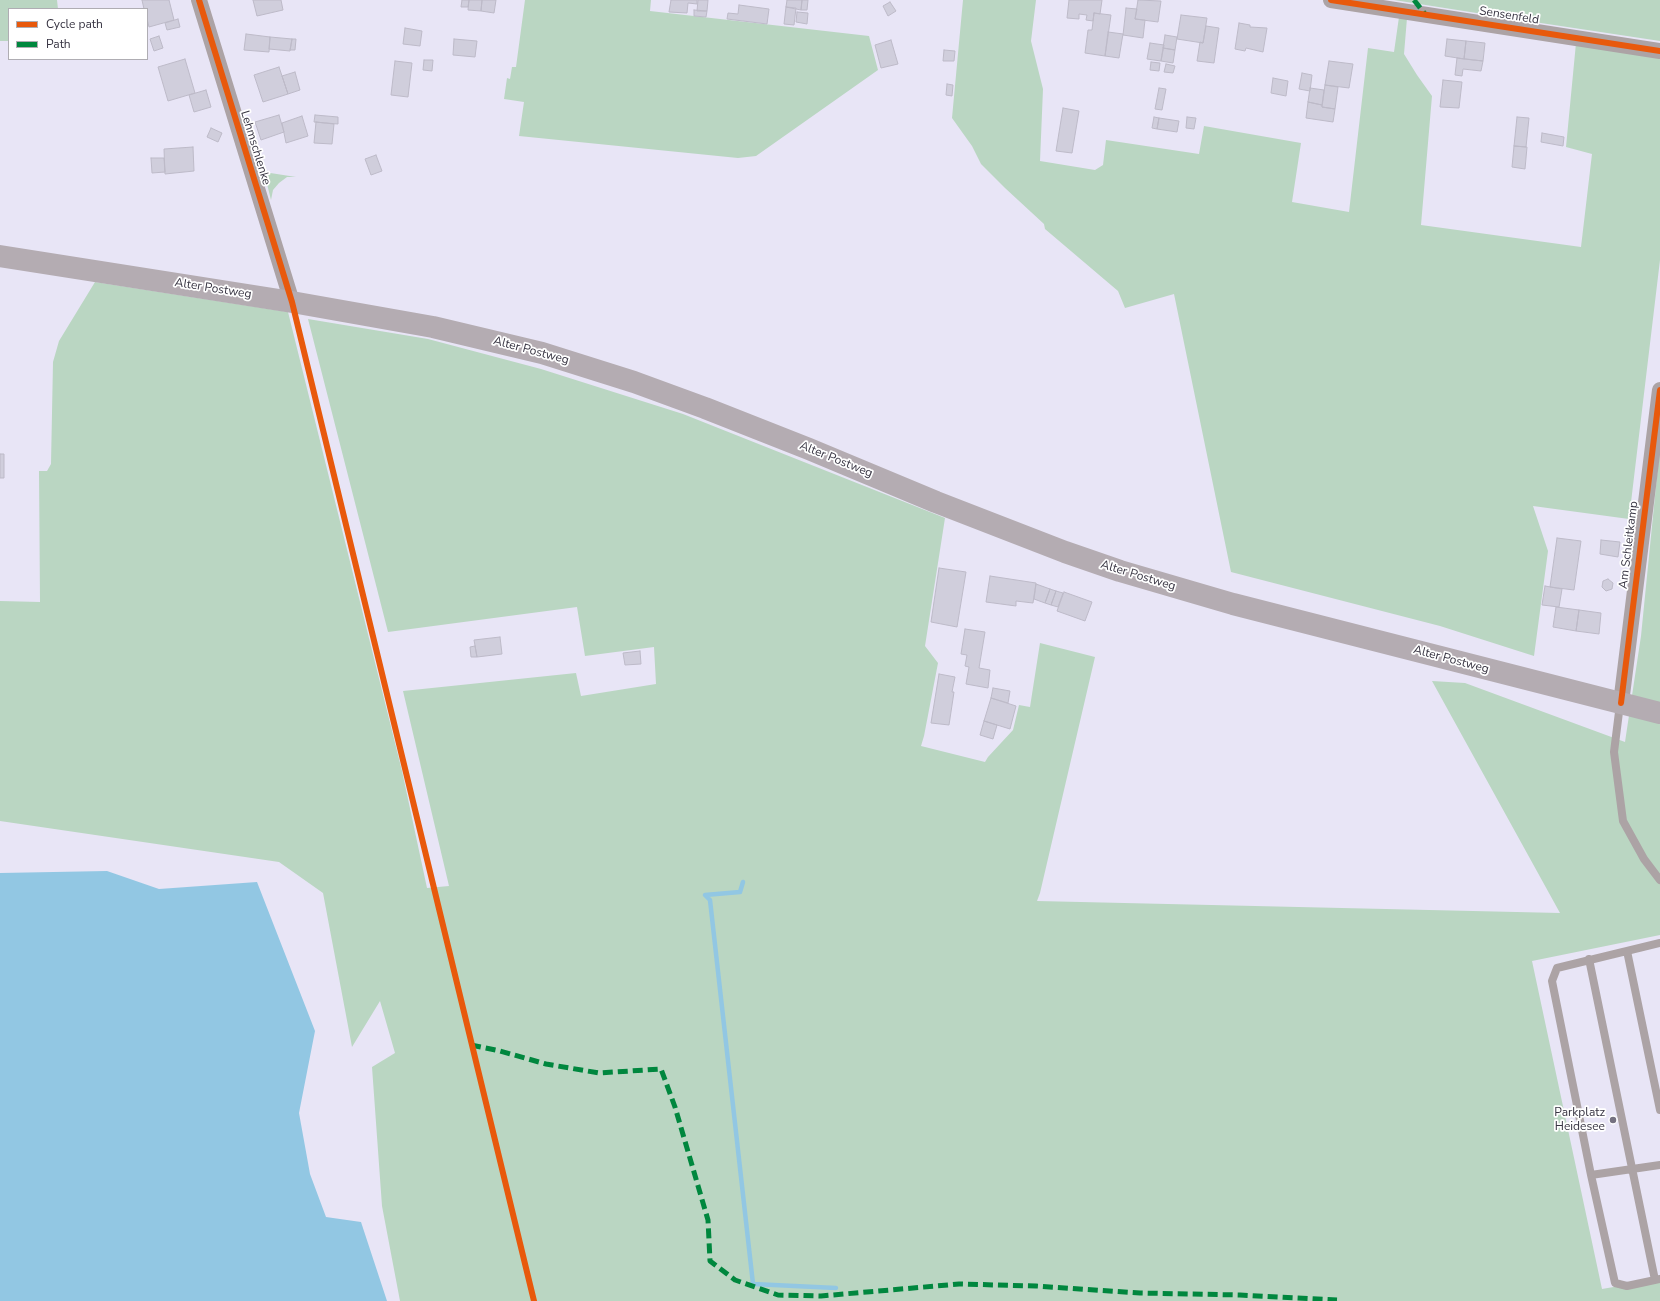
<!DOCTYPE html>
<html>
<head>
<meta charset="utf-8">
<style>
  body { margin:0 }
  #map { position:relative; width:1660px; height:1301px; overflow:hidden; background:#e8e5f6; font-family:"Nunito Sans",sans-serif }
  canvas { display:block }
  .legend { position:absolute; left:8px; top:8px; width:140px; height:52px; box-sizing:border-box; background:#fff; border:1px solid #afadb3; margin:0; padding:5px 7px; list-style:none; font-size:12px; color:#363341 }
  .legend li { display:flex; align-items:center; gap:8px; height:20px }
  .legend b { width:20px; border:1px solid #afadb3 }
</style>
</head>
<body>
<div id="map">
<canvas width="1660" height="1301"></canvas>
<ul class="legend">
<li><b style="height:5px;background:#e8590c"></b>Cycle path</li>
<li><b style="height:5px;background:#00873e"></b>Path</li>
</ul>
</div>
<script>
const context = document.querySelector('canvas').getContext('2d');
context.lineJoin = 'round';
function paint(path, color) { context.fillStyle = color; context.fill(path, 'evenodd'); }
const shape = rows => new Path2D(rows.map(r => 'M' + r).join(''));
function trace(path, color, width, dash) { context.strokeStyle = color; context.lineWidth = width; context.lineCap = dash ? 'butt' : 'round'; context.setLineDash(dash || []); context.stroke(path); }
function drawText(font, color, halo, rows, align = 'center') {
  context.font = font + ' "Nunito Sans",sans-serif'; context.lineWidth = 3.5; context.setLineDash([]); context.textBaseline = 'middle'; context.strokeStyle = halo; context.fillStyle = color; for (const [text, x, y, turn = 0] of rows) {
    context.save(); context.translate(x, y); context.rotate((+turn || 0) * Math.PI / 180); context.textAlign = isNaN(turn) ? turn : align; if (halo) context.strokeText(text, 0, 0); context.fillText(text, 0, 0); context.restore();
  }
}
paint(shape([
  [0,0,57,0,58,9,9,9,9,41,0,41],
  [525,0,651,0,650,11,869,36,878,70,756,156,738,158,519,136,524,102,504,99,507,78,510,79,512,67,516,67],
  [963,0,1036,0,1031,41,1043,89,1040,161,1095,170,1103,165,1106,140,1199,154,1204,126,1301,143,1292,202,1349,212,1368,48,1394,52,1399,17,1407,18,1404,54,1417,75,1432,96,1421,225,1581,247,1592,154,1566,147,1576,43,1660,58,1660,260,1629,519,1533,506,1548,551,1534,656,1440,626,1231,572,1174,294,1125,308,1118,291,1045,229,1044,224,1005,188,981,164,972,146,952,118],
  [1394,0,1660,0,1660,41,1521,20],
  [264,172,296,177,287,177,279,183,273,190,271,200],
  [95,282,288,312,402,771,427,888,449,886,403,691,576,673,581,696,656,684,654,647,585,656,577,607,388,632,308,319,428,339,541,369,683,414,945,518,925,646,938,663,924,736,921,746,985,762,988,757,1013,730,1019,705,1030,707,1040,643,1095,657,1040,893,1037,901,1560,913,1432,681,1465,683,1625,742,1641,636,1660,446,1660,935,1532,961,1602,1289,1660,1279,1660,1301,400,1301,382,1206,372,1067,395,1053,380,1001,352,1047,323,893,279,862,0,821,0,601,40,602,39,471,47,471,51,464,53,362,59,341]
]), '#bad6c2');
paint(shape([
  [107,871,159,889,257,882,315,1031,299,1113,310,1174,326,1217,361,1222,387,1301,0,1301,0,873]
]), '#92c7e3');
trace(shape([
  [743,882,740,892,705,895,710,900,753,1284,836,1288]
]), '#92c7e3', 4.5);
const building = shape([
  [142,0,169,0,174,20,149,27,147,19,147,9,144,9,142,0],
  [253,0,281,0,283,10,257,16,253,0],
  [462,0,469,0,468,7,461,7,462,0],
  [469,0,482,0,481,11,468,10,469,0],
  [482,0,496,0,494,13,481,11,482,0],
  [671,0,697,0,697,4,688,3,687,13,669,12,671,0],
  [698,0,708,0,707,11,697,11,698,0],
  [787,0,802,0,801,10,786,7,787,0],
  [802,0,808,0,807,10,801,10,802,0],
  [1069,0,1102,0,1100,14,1094,13,1093,21,1086,20,1087,15,1079,14,1079,19,1067,18,1069,0],
  [1138,0,1161,1,1158,22,1135,19,1138,0],
  [890,2,896,11,888,16,883,6,890,2],
  [739,5,769,9,767,24,727,19,728,13,738,14,739,5],
  [786,7,796,8,794,25,784,24,786,7],
  [1126,8,1137,9,1135,19,1145,20,1143,38,1123,35,1126,8],
  [694,10,707,11,706,17,694,16,694,10],
  [797,12,808,13,807,24,796,22,797,12],
  [1094,13,1111,15,1105,56,1085,53,1088,30,1092,30,1094,13],
  [1181,15,1207,18,1203,43,1177,39,1181,15],
  [178,19,180,27,167,30,165,23,178,19],
  [1239,23,1250,25,1250,27,1267,28,1263,52,1246,48,1245,51,1235,49,1239,23],
  [1206,26,1219,28,1214,63,1197,61,1200,42,1203,43,1206,26],
  [405,28,422,31,420,46,403,44,405,28],
  [1108,32,1123,34,1119,58,1105,56,1108,32],
  [246,34,270,37,269,52,244,50,246,34],
  [1165,35,1177,37,1175,50,1163,48,1165,35],
  [159,36,163,48,154,51,150,39,159,36],
  [270,37,292,39,290,51,269,49,270,37],
  [292,39,296,39,295,50,290,50,292,39],
  [454,39,477,41,475,57,453,55,454,39],
  [1447,39,1466,41,1464,59,1445,56,1447,39],
  [891,40,898,64,881,68,875,45,891,40],
  [1466,41,1485,43,1483,61,1464,59,1466,41],
  [1150,43,1164,45,1161,61,1147,59,1150,43],
  [1163,48,1175,50,1173,63,1161,61,1163,48],
  [944,50,955,51,954,61,943,61,944,50],
  [1457,58,1483,61,1481,71,1463,69,1462,76,1455,75,1457,58],
  [185,59,195,93,168,101,158,67,185,59],
  [424,60,433,60,432,71,423,70,424,60],
  [395,61,412,63,408,97,391,95,395,61],
  [1329,61,1353,64,1349,88,1325,85,1329,61],
  [1151,62,1160,63,1159,71,1150,70,1151,62],
  [1166,64,1175,66,1173,73,1164,72,1166,64],
  [279,67,288,94,263,102,254,75,279,67],
  [295,72,300,90,288,94,282,76,295,72],
  [1302,73,1312,75,1310,91,1299,89,1302,73],
  [1273,78,1288,81,1286,96,1271,93,1273,78],
  [1443,80,1462,82,1459,108,1440,107,1443,80],
  [947,84,953,85,952,96,946,95,947,84],
  [1325,85,1338,87,1335,109,1322,107,1325,85],
  [1159,88,1166,89,1162,110,1155,109,1159,88],
  [1310,88,1324,90,1322,105,1308,102,1310,88],
  [206,90,211,107,194,112,189,95,206,90],
  [1308,102,1322,105,1322,107,1335,109,1333,122,1306,118,1308,102],
  [1063,108,1079,111,1072,153,1056,151,1063,108],
  [279,115,284,132,261,140,255,122,279,115],
  [315,115,338,117,338,124,314,122,315,115],
  [302,116,308,136,286,143,282,123,302,116],
  [1154,117,1159,118,1157,129,1152,128,1154,117],
  [1187,117,1196,118,1194,129,1186,128,1187,117],
  [1517,117,1529,118,1526,147,1514,146,1517,117],
  [1159,118,1179,121,1177,132,1157,129,1159,118],
  [316,122,334,124,332,144,314,143,316,122],
  [211,128,222,133,218,142,207,137,211,128],
  [1542,133,1564,137,1563,146,1541,142,1542,133],
  [1514,146,1527,147,1525,169,1512,167,1514,146],
  [193,147,194,171,165,174,164,149,193,147],
  [376,155,382,171,371,175,365,159,376,155],
  [151,158,164,158,165,172,152,173,151,158],
  [0,454,4,454,4,478,0,478,0,454],
  [1557,538,1581,541,1574,590,1550,587,1557,538],
  [1601,540,1620,542,1618,557,1600,554,1601,540],
  [939,568,966,572,957,627,931,622,939,568],
  [990,576,1036,583,1033,603,1016,601,1016,606,986,602,990,576],
  [1608,579,1613,583,1612,589,1606,591,1602,587,1603,581,1608,579],
  [1036,584,1050,589,1045,603,1034,599,1036,584],
  [1545,586,1562,589,1559,607,1542,605,1545,586],
  [1050,589,1056,591,1051,605,1045,603,1050,589],
  [1056,591,1063,593,1058,607,1051,605,1056,591],
  [1064,592,1092,602,1085,621,1057,611,1064,592],
  [1556,607,1579,610,1576,631,1553,627,1556,607],
  [1579,610,1601,613,1599,634,1576,631,1579,610],
  [965,629,985,632,979,668,990,670,988,688,966,684,969,667,965,666,967,655,961,654,965,629],
  [500,637,502,654,477,657,474,640,500,637],
  [475,646,477,657,471,657,470,647,475,646],
  [640,651,641,664,625,665,623,653,640,651],
  [939,674,955,677,952,692,954,692,949,725,931,723,939,674],
  [993,688,1010,691,1008,703,991,698,993,688],
  [991,698,1016,706,1010,729,984,721,991,698],
  [984,721,997,725,993,739,980,735,984,721]
]);
paint(building, '#d0cedc');
trace(building, '#bdbac8', 1);
trace(shape([
  [1620,704,1614,752,1623,821,1644,859,1660,880],
  [1660,943,1557,968,1552,981,1591,1175,1615,1283,1627,1286,1660,1279],
  [1627,951,1660,1110],
  [1589,959,1655,1280],
  [1591,1175,1660,1165]
]), '#aca3a5', 8);
trace(shape([
  [199,0,292,302],
  [1331,0,1660,51],
  [1621,703,1660,390]
]), '#aca3a5', 16);
trace(shape([
  [0,256,292,302,433,327,542,353,634,382,705,408,809,449,936,502,1065,552,1120,571,1233,604,1660,713]
]), '#b4acb2', 22);
trace(shape([
  [1414,0,1425,14],
  [471,1045,500,1051,546,1064,599,1073,661,1069,675,1107,708,1220,710,1261,735,1280,778,1295,821,1296,959,1284,1036,1286,1140,1293,1240,1295,1337,1300]
]), '#00873e', 5, [10, 5]);
trace(shape([
  [199,0,292,302,534,1301],
  [1331,0,1660,51],
  [1621,703,1660,390]
]), '#e8590c', 6);
for (const [x, y, r, color] of [
  [1613,1120,4,"#747180"]
]) { const dot = new Path2D(); dot.arc(x, y, r, 0, 2 * Math.PI); context.fillStyle = color; context.fill(dot); trace(dot, '#fff', 1.5); }
drawText('12px', '#363341', '#fff', [
  ["Sensenfeld",1509,16,9],
  ["Lehmschlenke",255,148,73],
  ["Alter Postweg",213,289,9],
  ["Alter Postweg",531,351,15],
  ["Alter Postweg",836,460,22],
  ["Am Schleitkamp",1629,545,-83],
  ["Alter Postweg",1138,576,17],
  ["Alter Postweg",1451,660,15]
]);
drawText('12px', '#363341', '#fff', [
  ["Parkplatz",1605,1113],
  ["Heidesee",1605,1127]
], 'right');
</script>
</body>
</html>
